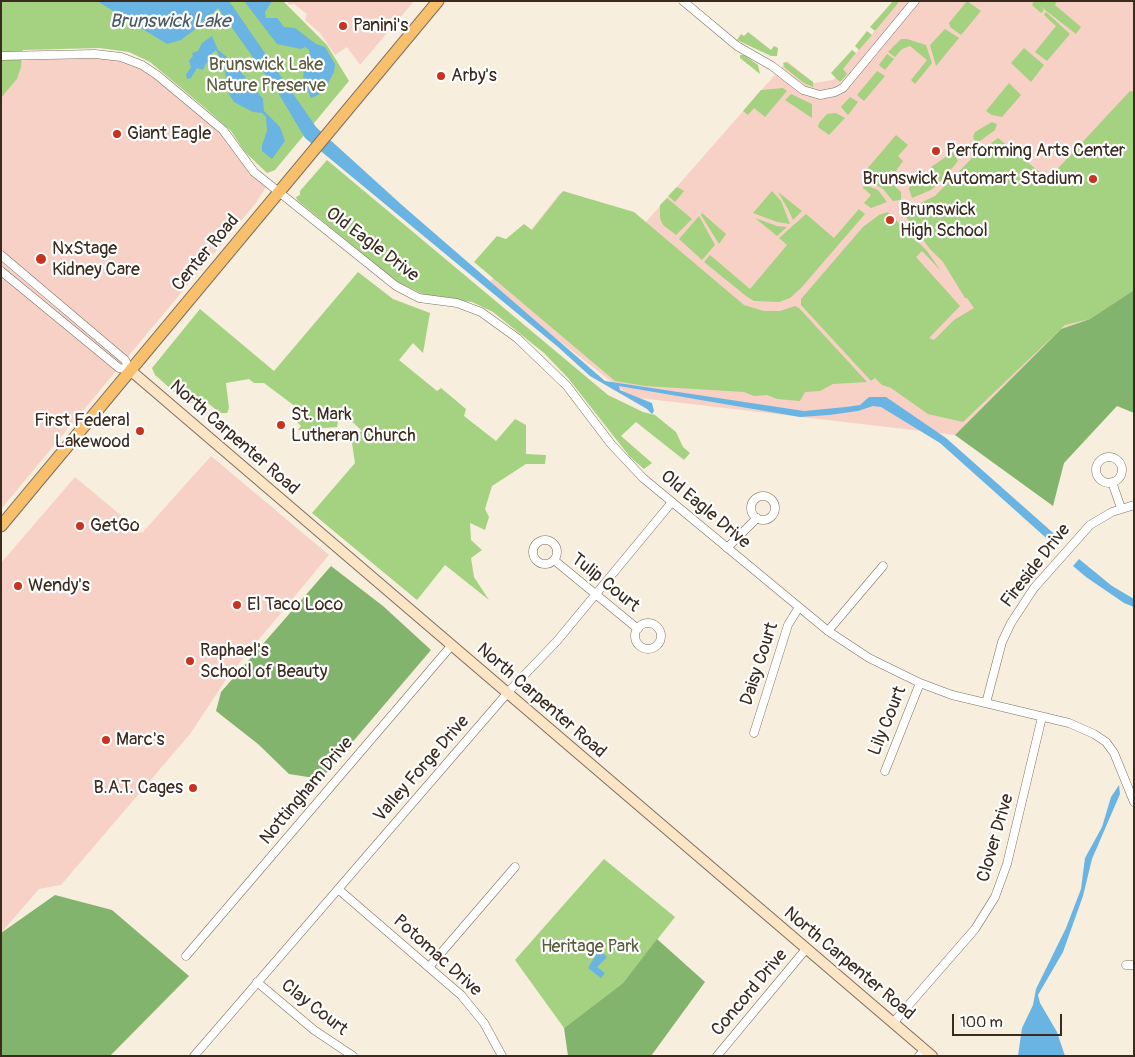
<!DOCTYPE html>
<html>
<head>
<meta charset="utf-8">
<style>
  body { margin:0 }
  #map { position:relative; width:1135px; height:1057px; overflow:hidden; background:#f8eede; font-family:Pangolin,sans-serif }
  canvas { display:block }
  .frame { position:absolute; inset:0; border:2px solid #3b2a1e; pointer-events:none }
  .scale { position:absolute; left:952px; top:1014px; width:110px; height:22px; box-sizing:border-box; border:2px solid #3b2a1e; border-top:0; padding-left:6px; font-size:15px; line-height:18px; white-space:nowrap; color:#3b2a1e; -webkit-text-stroke:4px #fff; paint-order:stroke }
</style>
</head>
<body>
<div id="map">
<canvas width="1135" height="1057"></canvas>
<div class="frame"></div>
<div class="scale">100 m</div>
</div>
<script>
const context = document.querySelector('canvas').getContext('2d');
context.lineJoin = 'round';
function paint(path, color) { context.fillStyle = color; context.fill(path, 'evenodd'); }
const shape = rows => new Path2D(rows.map(r => 'M' + r).join(''));
function trace(path, color, width, dash) { context.strokeStyle = color; context.lineWidth = width; context.lineCap = dash ? 'butt' : 'round'; context.setLineDash(dash || []); context.stroke(path); }
function drawText(font, color, halo, rows, align = 'center') {
  context.font = font + ' Pangolin,sans-serif'; context.lineWidth = 4.5; context.setLineDash([]); context.textBaseline = 'middle'; context.strokeStyle = halo; context.fillStyle = color; for (const [text, x, y, turn = 0] of rows) {
    context.save(); context.translate(x, y); context.rotate((+turn || 0) * Math.PI / 180); context.textAlign = isNaN(turn) ? turn : align; if (halo) context.strokeText(text, 0, 0); context.fillText(text, 0, 0); context.restore();
  }
}
paint(shape([
  [287,1,414,1,360,65,347,47,335,55,320,33,305,20,307,14,294,4,289,5],
  [900,1,1134,1,1134,290,1090,319,1061,329,955,435,631,397,488,285,560,193,645,223,787,61,814,83,833,80],
  [24,56,121,57,157,75,223,130,268,184,255,204,1,509,1,98,17,79],
  [211,456,329,555,227,678,190,734,61,885,39,889,1,933,1,563,75,477,142,533]
]), '#f7d1c6');
paint(shape([
  [1,1,283,1,327,45,349,81,275,170,267,173,245,152,231,131,205,108,150,62,129,52,99,48,23,50,21,67,17,79,1,98],
  [893,1,900,1,875,31,870,27],
  [967,1,981,11,961,35,950,27,949,23],
  [1034,1,1057,1,1055,5,1081,27,1076,34,1040,6,1044,10,1041,13,1032,5],
  [1046,12,1070,34,1047,61,1035,52,1056,26,1044,15],
  [945,29,959,38,936,66,930,45],
  [867,31,872,35,859,50,855,46],
  [748,32,771,50,774,46,778,48,777,56,771,56,737,40,741,34,744,36],
  [901,39,907,39,926,45,932,63,915,84,911,80,927,60,910,46,902,49,895,57,888,52],
  [1024,48,1044,65,1031,82,1011,63],
  [852,50,856,53,843,69,847,74,840,82,831,73],
  [887,54,894,59,885,70,879,65],
  [744,55,758,65,760,74,740,58,740,55],
  [786,62,813,82,813,87,804,83,785,68,783,63],
  [877,71,885,76,864,101,857,95],
  [1009,83,1021,95,1002,117,992,115,986,111],
  [783,88,787,91,765,117,754,108,748,115,743,111,761,90],
  [1130,91,1134,92,1134,290,1090,319,1065,325,963,422,928,414,891,388,882,385,875,378,871,381,801,305,801,299,863,227,879,215,888,212,927,251,941,271,922,251,916,257,960,306,929,338,934,340,954,320,974,308,967,298,965,298,943,262,930,249,900,209,912,207,935,196,974,156,998,138,1042,174,1038,179,1046,185,1048,179],
  [791,94,812,104,812,118,785,100],
  [850,97,858,102,848,115,841,107],
  [836,113,845,118,829,135,818,127,819,123,827,114],
  [992,122,997,124,995,130,980,141,975,141,973,137,975,132],
  [896,135,908,145,898,156,903,161,895,172,891,170,886,177,901,192,901,200,893,201,883,189,861,176],
  [953,152,958,161,943,179,931,190,912,198,909,189,910,185,921,176,926,179,934,170,931,167],
  [327,160,608,395,643,412,655,415,676,432,683,447,690,453,684,460,636,422,621,436,652,463,644,469,630,457,568,378,544,353,493,312,472,302,429,297,397,282,297,200,296,197,300,195,300,191],
  [868,186,878,190,887,202,871,208,864,203,871,195,862,187],
  [677,187,684,191,675,202,668,196],
  [563,191,634,212,744,305,764,311,780,311,795,306,799,308,867,382,833,384,820,391,805,392,800,401,777,399,767,395,754,396,744,392,645,386,615,381,474,262,497,236,506,239,524,224,532,230],
  [772,191,781,201,790,224,777,222,753,213],
  [778,192,802,211,793,220,788,209],
  [667,198,692,219,676,235,663,225,660,218,660,205],
  [859,209,865,214,801,288,790,298,779,302,754,301,746,296,704,262,710,255,750,289,787,245,779,238,806,214,834,238],
  [702,213,726,234,719,244,701,215],
  [699,216,715,245,702,260,679,239],
  [755,218,777,226,787,227,777,236],
  [358,272,393,299,430,313,423,353,413,343,399,360,437,391,441,388,466,409,464,416,496,441,515,419,526,425,526,454,546,455,545,464,526,464,492,486,485,509,489,517,485,530,470,523,471,540,482,550,471,558,474,577,489,600,445,565,417,600,312,513,355,463,351,437,362,431,344,414,339,418,337,427,298,430,301,426,297,422,304,413,264,383,254,383,249,379,226,383,229,408,227,413,220,413,203,399,188,404,155,375,152,368,200,309,274,371],
  [604,859,675,917,623,983,564,1028,515,960]
]), '#a4d280');
paint(shape([
  [1134,290,1134,413,1117,406,1064,463,1053,506,955,435,1061,329,1090,319],
  [331,566,383,606,431,650,321,779,289,774,258,744,216,711,221,692],
  [55,895,112,910,189,976,110,1056,1,1056,1,933],
  [657,939,705,982,651,1056,568,1056,564,1028,623,983]
]), '#83b46e');
paint(shape([
  [97,1,229,1,316,127,403,206,605,381,804,411,846,407,860,405,869,397,886,397,946,438,1060,539,1054,545,940,443,881,407,873,406,858,411,829,415,800,417,619,386,620,390,627,393,652,403,654,411,652,414,647,409,590,376,558,347,305,138,277,91,218,8,202,24,181,40,167,44],
  [244,1,272,1,265,12,266,18,277,18,284,27,295,28,316,44,325,47,335,64,334,72,325,89,318,95,311,98,303,80,304,68,310,56,309,50,305,47,301,49,277,44],
  [212,36,218,50,233,62,263,99,264,111,280,127,285,141,272,159,262,151,262,145,267,131,266,117,262,113,253,112,234,102,229,94,224,66,216,50,211,54,203,70,197,68,191,78,187,79,186,75,191,67,189,61,193,56,192,53,198,51,202,43],
  [1079,559,1112,586,1134,599,1134,607,1124,603,1086,577,1073,566],
  [1119,785,1120,794,1092,859,1083,896,1063,952,1038,995,1040,1003,1057,1032,1065,1056,1018,1056,1022,1028,1033,1005,1036,989,1066,928,1081,889,1085,858,1102,827,1111,797],
  [599,950,607,957,597,967,605,973,601,978,588,968]
]), '#69b4e2');
const street = shape([
  [683,1,737,46,772,66,803,90,820,95,835,92,843,88,915,1],
  [1,56,95,54,121,57,142,65,157,75,223,130,254,172,396,286,419,298,457,303,481,312,517,338,567,386,611,444,643,478,828,631,869,658,920,683,952,695,1069,723,1094,734,1106,742,1114,753,1134,802],
  [1,255,125,360,130,370],
  [1,271,119,368,130,370],
  '1096 470a13 13 0 1 1 26 0a13 13 0 1 1-26 0Z',
  [1112,482,1121,508],
  '751 508a12 12 0 1 1 24 0a12 12 0 1 1-24 0Z',
  '533 552a12 12 0 1 1 24 0a12 12 0 1 1-24 0Z',
  [727,548,757,518],
  [554,560,638,629],
  '635 636a13 13 0 1 1 26 0a13 13 0 1 1-26 0Z',
  [828,631,883,566],
  [986,703,1002,642,1011,623,1034,588,1090,525,1112,512,1134,505],
  [754,733,788,625,799,607],
  [885,771,920,683],
  [338,889,461,995,484,1023,502,1056],
  [186,956,451,646],
  [1126,965,1134,965],
  [429,967,515,867],
  [257,982,314,1030,353,1056],
  [893,1023,975,929,995,897,1007,864,1042,717],
  [194,1056,510,690,557,641,672,502],
  [717,1056,806,949],
  [919,1056,924,1050]
]);
const secondary = shape([
  [130,370,932,1056]
]);
const primary = shape([
  [1,526,438,1]
]);
trace(street, '#7d6f61', 9);
trace(secondary, '#7d6f61', 12);
trace(primary, '#7d6f61', 13);
trace(street, '#fff', 8);
trace(secondary, '#fce5c4', 10);
trace(primary, '#f8bf6c', 11);
for (const [x, y, r, color] of [
  [343,26,5,"#c8321e"],
  [441,76,5,"#c8321e"],
  [117,134,5,"#c8321e"],
  [936,151,5,"#c8321e"],
  [1093,179,5,"#c8321e"],
  [890,220,5,"#c8321e"],
  [41,259,6,"#c8321e"],
  [281,425,5,"#c8321e"],
  [140,431,5,"#c8321e"],
  [80,526,5,"#c8321e"],
  [18,586,5,"#c8321e"],
  [237,605,5,"#c8321e"],
  [190,661,5,"#c8321e"],
  [106,740,5,"#c8321e"],
  [193,788,5,"#c8321e"]
]) { const dot = new Path2D(); dot.arc(x, y, r, 0, 2 * Math.PI); context.fillStyle = color; context.fill(dot); trace(dot, '#fff', 2); }
drawText('18px', '#3b2a1e', '#fff', [
  ["Panini's",353,26],
  ["Arby's",451,76],
  ["Giant Eagle",127,134],
  ["Performing Arts Center",946,151],
  ["Brunswick Automart Stadium",1083,179,"right"],
  ["Brunswick",900,210],
  ["High School",900,231],
  ["NxStage",52,249],
  ["Kidney Care",52,270],
  ["St. Mark",291,415],
  ["Lutheran Church",291,436],
  ["First Federal",130,421,"right"],
  ["Lakewood",130,442,"right"],
  ["GetGo",90,526],
  ["Wendy's",28,586],
  ["El Taco Loco",247,605],
  ["Raphael's",200,651],
  ["School of Beauty",200,672],
  ["Marc's",116,740],
  ["B.A.T. Cages",183,788,"right"]
], 'left');
drawText('18px', '#5a5c3b', '#fff', [
  ["Brunswick Lake",266,65],
  ["Nature Preserve",266,86],
  ["Heritage Park",590,947]
]);
drawText('18px', '#3b2a1e', '#fff', [
  ["Old Eagle Drive",372,245,37],
  ["Center Road",206,253,-50],
  ["North Carpenter Road",234,438,41],
  ["Old Eagle Drive",705,510,40],
  ["Fireside Drive",1036,566,-52],
  ["Tulip Court",605,583,39],
  ["Daisy Court",760,664,-72],
  ["North Carpenter Road",541,701,41],
  ["Lily Court",888,721,-68],
  ["Valley Forge Drive",422,769,-49],
  ["Nottingham Drive",307,791,-50],
  ["Clover Drive",996,838,-74],
  ["Potomac Drive",437,956,42],
  ["North Carpenter Road",849,964,40],
  ["Concord Drive",750,993,-50],
  ["Clay Court",314,1008,38]
]);
drawText('italic 19px', '#4b5a63', '#fff', [
  ["Brunswick Lake",170,22]
]);
</script>
</body>
</html>
